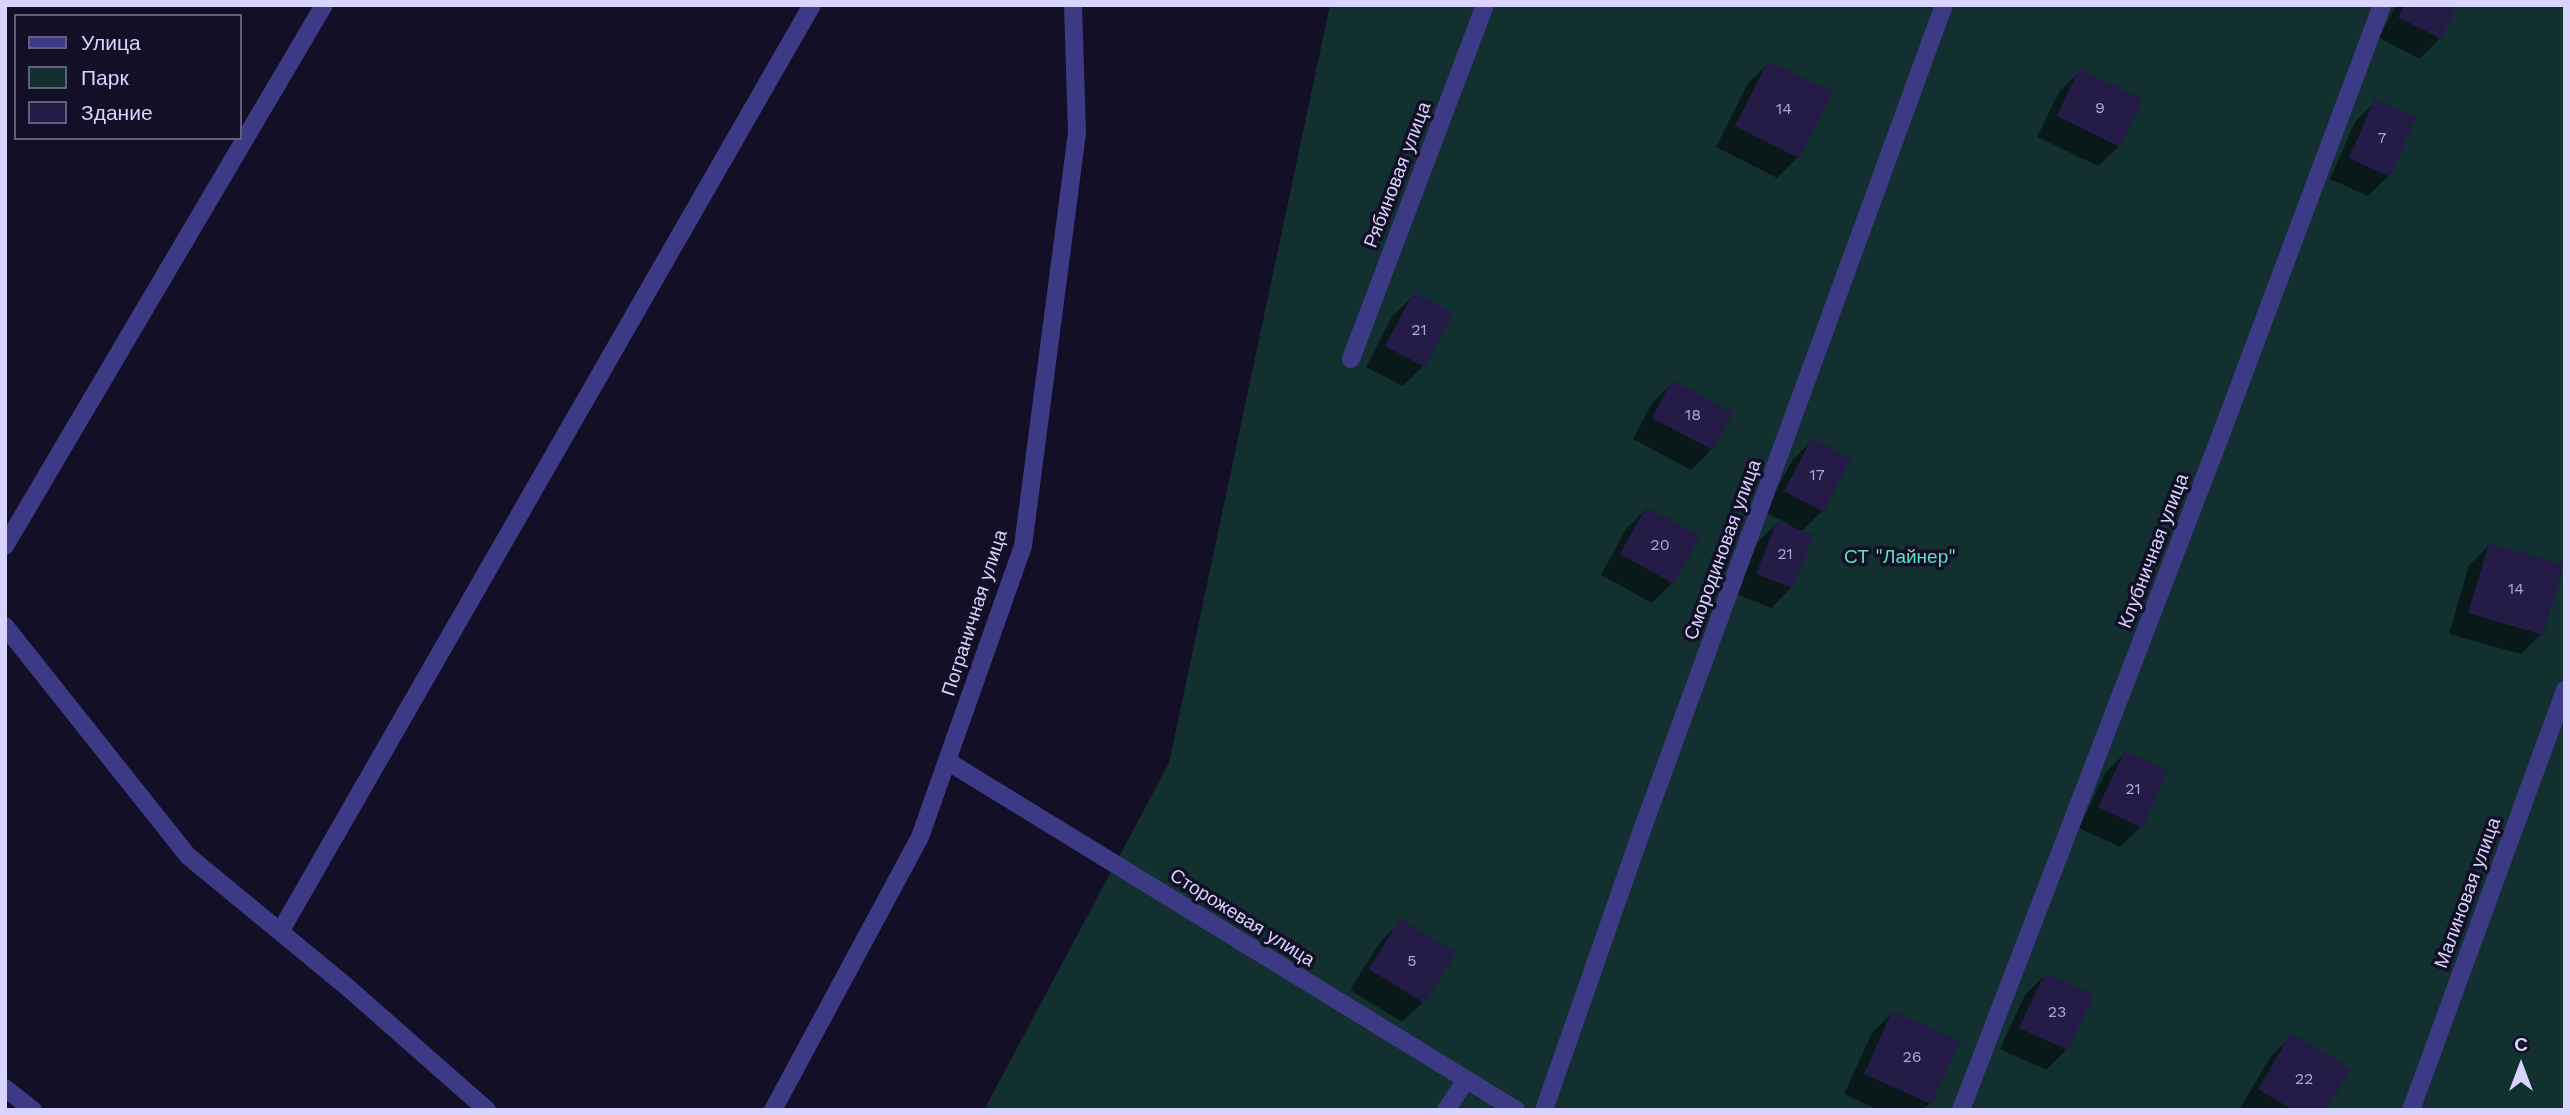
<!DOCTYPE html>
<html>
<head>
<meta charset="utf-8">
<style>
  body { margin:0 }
  #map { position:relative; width:2570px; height:1115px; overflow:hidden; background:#130f26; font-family:"Work Sans",sans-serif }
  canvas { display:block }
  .frame { position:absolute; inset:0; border:7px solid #d9d4ff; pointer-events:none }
  .legend { position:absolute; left:14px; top:14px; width:228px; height:126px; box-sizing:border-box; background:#130f26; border:2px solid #625e7d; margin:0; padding:9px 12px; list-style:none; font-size:21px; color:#d9d4ff }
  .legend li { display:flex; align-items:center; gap:14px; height:35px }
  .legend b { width:35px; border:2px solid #625e7d }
  .north { position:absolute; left:2486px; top:1031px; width:70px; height:70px; -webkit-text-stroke:5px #130f26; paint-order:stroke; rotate:0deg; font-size:19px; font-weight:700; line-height:28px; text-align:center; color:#d9d4ff }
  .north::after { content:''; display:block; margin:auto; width:24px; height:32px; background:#d9d4ff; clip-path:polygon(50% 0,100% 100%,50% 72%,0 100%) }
</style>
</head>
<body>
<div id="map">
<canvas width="2570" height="1115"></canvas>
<div class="frame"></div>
<ul class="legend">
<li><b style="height:9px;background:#3d3a85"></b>Улица</li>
<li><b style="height:19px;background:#12302f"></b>Парк</li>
<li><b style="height:19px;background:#241b47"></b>Здание</li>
</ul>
<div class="north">С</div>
</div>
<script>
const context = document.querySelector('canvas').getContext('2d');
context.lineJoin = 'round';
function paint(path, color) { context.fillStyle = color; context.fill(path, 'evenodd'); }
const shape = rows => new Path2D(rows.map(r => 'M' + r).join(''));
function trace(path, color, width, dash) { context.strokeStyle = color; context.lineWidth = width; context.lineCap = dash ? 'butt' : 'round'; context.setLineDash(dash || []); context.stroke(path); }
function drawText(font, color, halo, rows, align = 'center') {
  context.font = font + ' "Work Sans",sans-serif'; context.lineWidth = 7; context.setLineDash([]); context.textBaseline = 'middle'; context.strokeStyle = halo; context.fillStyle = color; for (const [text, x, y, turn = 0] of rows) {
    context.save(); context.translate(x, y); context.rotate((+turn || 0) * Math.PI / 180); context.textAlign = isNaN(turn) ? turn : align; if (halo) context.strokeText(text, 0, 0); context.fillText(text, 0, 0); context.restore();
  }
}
paint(shape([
  [1330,5,2565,5,2565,1110,984,1110,1169,763]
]), '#12302f');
paint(shape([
  [2396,5,2456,5,2440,38,2420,59,2379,38],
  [1769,63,1798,157,1777,178,1716,147,1748,83],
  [2080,71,2119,146,2098,166,2037,137,2059,92],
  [2375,102,2388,176,2368,196,2330,179,2355,122],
  [1414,295,1423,366,1403,386,1366,367,1393,315],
  [1673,382,1712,449,1691,470,1633,439,1652,403],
  [1812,440,1822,511,1801,532,1792,587,1771,608,1737,594,1757,543,1777,523,1788,527,1789,524,1764,512,1792,461],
  [1646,509,1672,583,1652,603,1601,575,1626,529],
  [2490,545,2541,634,2521,654,2449,634,2469,565],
  [2125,753,2141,827,2120,847,2079,828,2105,773],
  [1401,921,1423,1002,1402,1022,1350,990,1380,942],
  [2045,975,2067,1049,2046,1070,2000,1049,2025,995],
  [1892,1013,1930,1103,1923,1110,1878,1110,1844,1094,1872,1033],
  [2292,1036,2324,1110,2239,1110,2271,1056]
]), '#0007');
paint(shape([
  [2405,5,2458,5,2441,39,2398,17],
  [1768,61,1833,92,1799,158,1735,126],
  [2079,69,2143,99,2120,147,2057,116],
  [2375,99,2416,117,2390,177,2349,158],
  [1414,292,1453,313,1425,367,1385,346],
  [1672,380,1733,413,1713,450,1652,418],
  [1812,438,1851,459,1823,512,1784,491],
  [1646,507,1700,536,1674,584,1620,554],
  [1777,521,1814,535,1793,588,1756,574],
  [2489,543,2564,565,2543,635,2468,613],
  [2125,751,2168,771,2142,828,2098,807],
  [1400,919,1456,953,1424,1003,1369,969],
  [2045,973,2094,995,2068,1050,2019,1028],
  [1892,1011,1960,1041,1931,1104,1864,1074],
  [2291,1033,2351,1069,2326,1110,2293,1110,2258,1089]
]), '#241b47');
trace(shape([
  [1351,359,1485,5],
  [5,546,324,5],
  [5,626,188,856,346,986,487,1110],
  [947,761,1516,1110],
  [280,932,812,5],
  [5,1088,33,1110],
  [773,1110,920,837,1023,546,1077,133,1073,5],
  [1446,1110,1466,1080],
  [1544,1110,1642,830,1944,5],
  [1961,1110,2220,437,2382,5],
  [2411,1110,2565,690]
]), '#3d3a85', 18);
drawText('16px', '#aca6d1', null, [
  ["9",2100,108],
  ["14",1784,109],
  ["7",2382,138],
  ["21",1419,330],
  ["18",1693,415],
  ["17",1817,475],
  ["20",1660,545],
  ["21",1785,554],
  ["14",2516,589],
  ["21",2133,789],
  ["5",1412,961],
  ["23",2057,1012],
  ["26",1912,1057],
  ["22",2304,1079]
]);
drawText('19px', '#d9d4ff', '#130f26', [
  ["Рябиновая улица",1398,175,-69],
  ["Смородиновая улица",1723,550,-70],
  ["Клубничная улица",2154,551,-69],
  ["Пограничная улица",975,613,-72],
  ["Малиновая улица",2468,893,-70],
  ["Сторожевая улица",1242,918,32]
]);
drawText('19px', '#5fe0c0', '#130f26', [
  ["СТ \"Лайнер\"",1900,557]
]);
</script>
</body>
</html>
